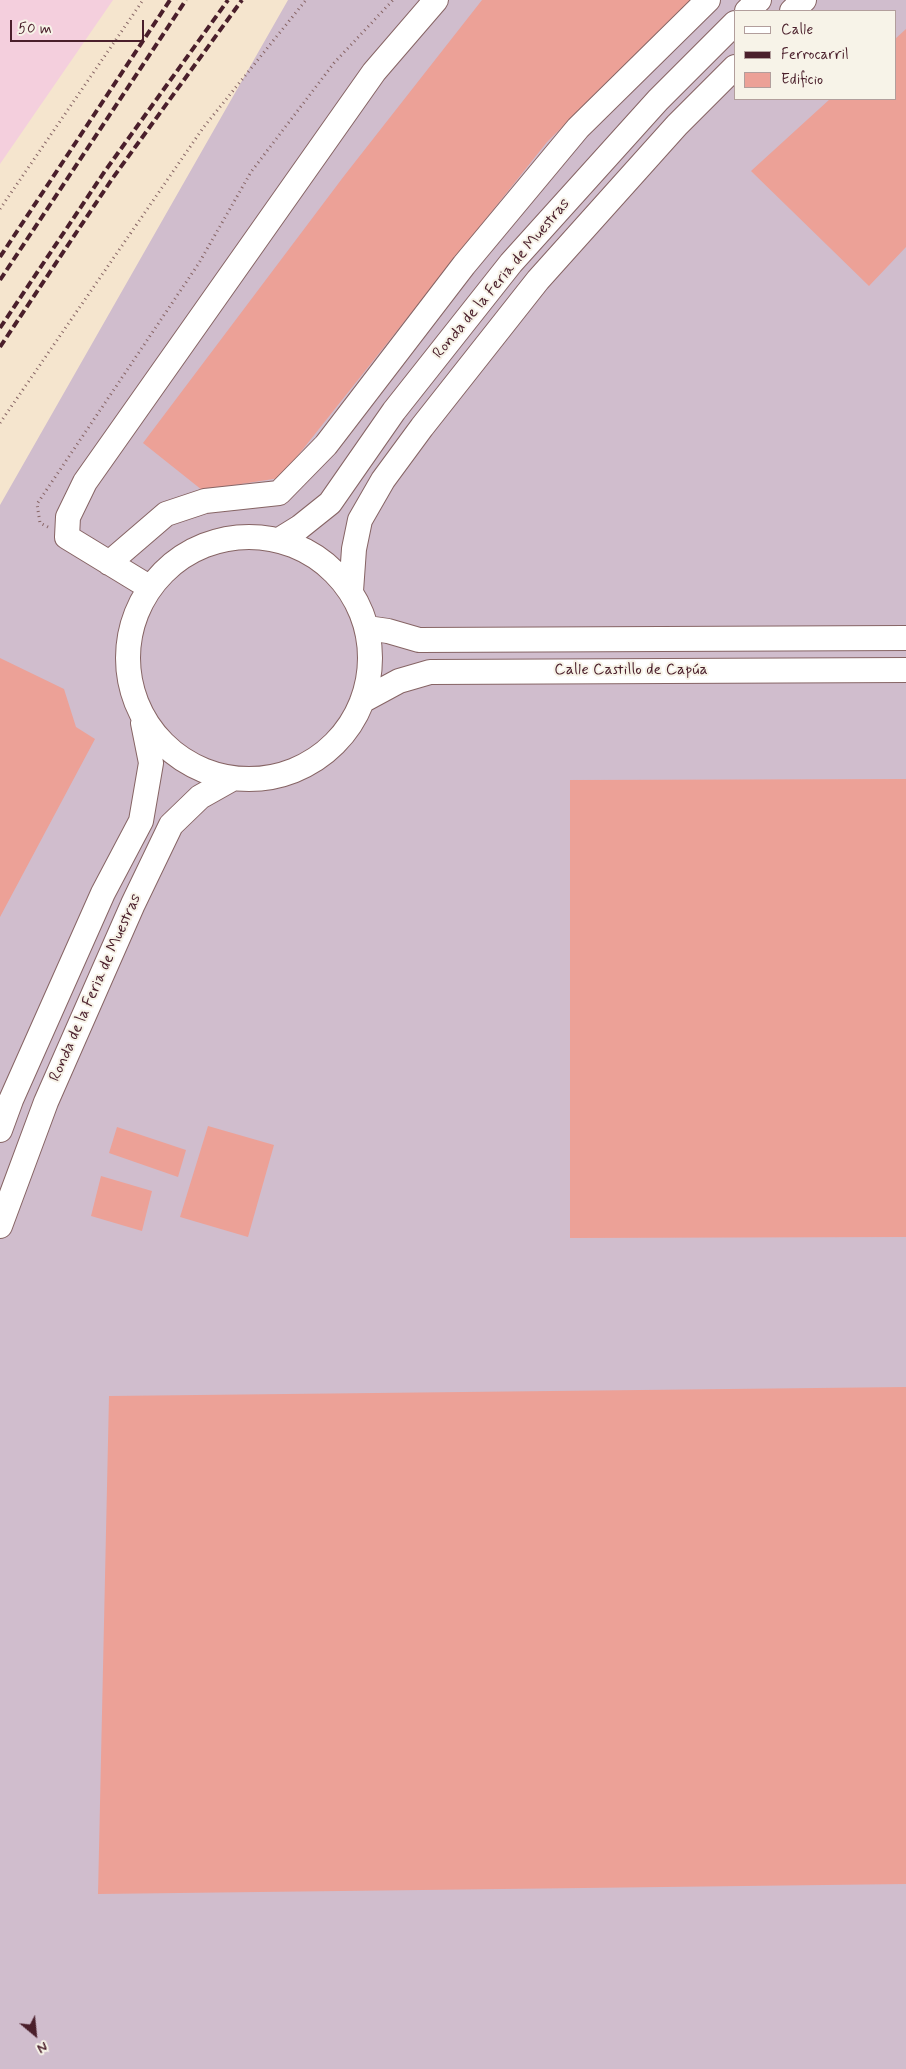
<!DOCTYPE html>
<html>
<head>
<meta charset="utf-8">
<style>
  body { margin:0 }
  #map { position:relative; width:906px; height:2069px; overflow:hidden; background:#f5e5ce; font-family:Mynerve,sans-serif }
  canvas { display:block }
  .legend { position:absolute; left:734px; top:10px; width:162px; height:90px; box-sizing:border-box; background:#f7f3e8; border:1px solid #b29e9c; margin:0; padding:6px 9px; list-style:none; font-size:15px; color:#4a1f2b }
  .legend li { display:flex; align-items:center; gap:10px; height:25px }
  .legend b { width:25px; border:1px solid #b29e9c }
  .north { position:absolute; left:10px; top:2009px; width:50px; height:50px; -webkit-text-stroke:4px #f7f3e8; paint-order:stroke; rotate:152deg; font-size:14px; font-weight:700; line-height:20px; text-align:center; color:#4a1f2b }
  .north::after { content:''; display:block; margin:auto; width:18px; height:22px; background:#4a1f2b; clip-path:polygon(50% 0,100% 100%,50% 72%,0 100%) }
  .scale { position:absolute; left:10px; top:20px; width:134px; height:22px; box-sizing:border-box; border:2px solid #4a1f2b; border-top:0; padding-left:6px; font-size:15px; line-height:18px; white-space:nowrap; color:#4a1f2b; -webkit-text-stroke:4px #f7f3e8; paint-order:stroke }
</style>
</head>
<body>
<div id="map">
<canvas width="906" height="2069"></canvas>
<ul class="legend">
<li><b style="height:6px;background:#fff"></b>Calle</li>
<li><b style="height:6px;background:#4a1f2b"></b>Ferrocarril</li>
<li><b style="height:14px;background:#eca197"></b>Edificio</li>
</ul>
<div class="north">N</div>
<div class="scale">50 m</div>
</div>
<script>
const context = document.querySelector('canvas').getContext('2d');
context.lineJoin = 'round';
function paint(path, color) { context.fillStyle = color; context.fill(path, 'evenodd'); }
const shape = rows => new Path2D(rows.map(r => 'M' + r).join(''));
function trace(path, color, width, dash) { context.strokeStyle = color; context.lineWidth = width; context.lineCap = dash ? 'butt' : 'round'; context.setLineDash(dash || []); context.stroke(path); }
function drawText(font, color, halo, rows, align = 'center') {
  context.font = font + ' Mynerve,sans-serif'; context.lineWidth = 4; context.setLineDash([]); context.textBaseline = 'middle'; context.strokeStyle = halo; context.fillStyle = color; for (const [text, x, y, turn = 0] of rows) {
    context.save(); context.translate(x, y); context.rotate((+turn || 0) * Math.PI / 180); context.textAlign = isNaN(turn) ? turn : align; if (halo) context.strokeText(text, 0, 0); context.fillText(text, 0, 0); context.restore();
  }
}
paint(shape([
  [0,0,113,0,0,164]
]), '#f4cfdd');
paint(shape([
  [288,0,906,0,906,2069,0,2069,0,505],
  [735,11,895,11,895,99,735,99]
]), '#d0bdcd');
paint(shape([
  [482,0,691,0,547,142,280,478,202,490,143,443,344,176],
  [906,29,906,247,869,286,751,171,830,99,895,99,895,39],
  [0,658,64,689,76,727,95,739,0,917],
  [906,779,906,1237,570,1238,570,780],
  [208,1126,274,1145,248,1237,180,1217],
  [117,1127,186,1150,178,1177,109,1153],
  [101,1176,152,1191,142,1231,91,1216],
  [906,1387,906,1884,98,1894,109,1396]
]), '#eca197');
const minor = shape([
  [747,11,759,0],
  [792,11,804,0],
  '128 658a121 121 0 1 1 242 0a121 121 0 1 1-242 0Z',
  [279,540,300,527,330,503,394,411,511,263,658,100,735,23],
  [109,563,166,514,205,501,279,493,326,445,464,265,578,128,708,0],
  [149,587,67,537,68,517,85,482,374,72,436,0],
  [351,591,354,549,360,520,383,480,422,427,538,280,677,125,735,67],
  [367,628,388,631,419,640,906,638],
  [362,701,399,681,430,672,906,670],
  [0,1130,11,1100,103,893,141,821,151,763,143,723],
  [0,1226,46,1102,133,904,171,825,200,797,232,779]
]);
trace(minor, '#866464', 26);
trace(shape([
  [0,209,143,0],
  [0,423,203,128,306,0],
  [48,527,40,523,37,504,199,263,251,172,334,63,393,0]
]), '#866464', 3, [1, 4]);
trace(minor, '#fff', 24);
trace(shape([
  [0,257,170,0],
  [0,280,186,0],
  [0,328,105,171,228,0],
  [0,347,112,179,242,0]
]), '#4a1f2b', 4, [8, 4]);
drawText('16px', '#4a1f2b', '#f7f3e8', [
  ["Ronda de la Feria de Muestras",502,279,-50],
  ["Calle Castillo de Capúa",631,671],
  ["Ronda de la Feria de Muestras",96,988,-66]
]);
</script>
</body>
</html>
